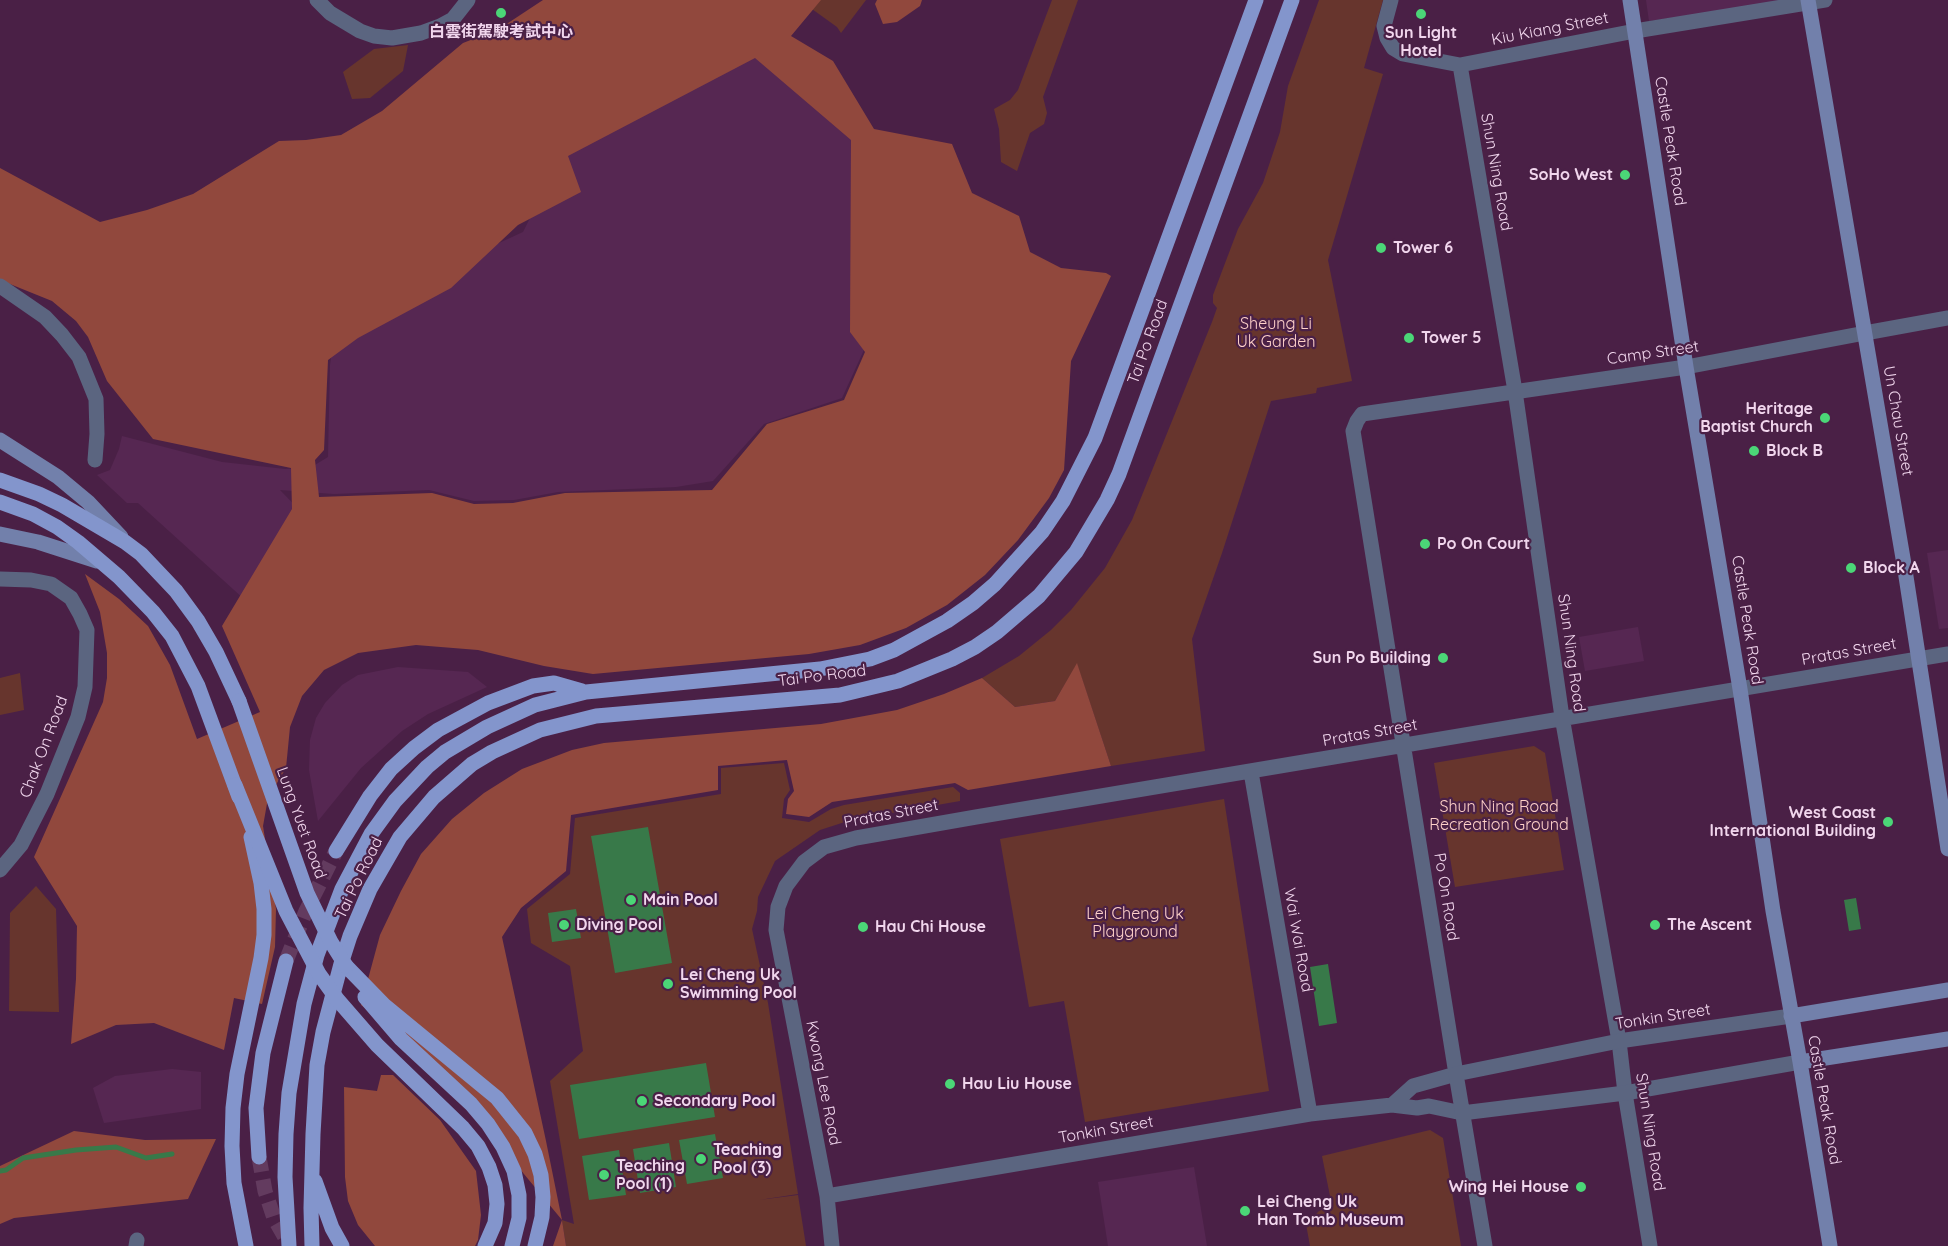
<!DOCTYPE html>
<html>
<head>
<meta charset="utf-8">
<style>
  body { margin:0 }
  canvas { display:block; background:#4a2046 }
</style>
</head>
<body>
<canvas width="1948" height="1246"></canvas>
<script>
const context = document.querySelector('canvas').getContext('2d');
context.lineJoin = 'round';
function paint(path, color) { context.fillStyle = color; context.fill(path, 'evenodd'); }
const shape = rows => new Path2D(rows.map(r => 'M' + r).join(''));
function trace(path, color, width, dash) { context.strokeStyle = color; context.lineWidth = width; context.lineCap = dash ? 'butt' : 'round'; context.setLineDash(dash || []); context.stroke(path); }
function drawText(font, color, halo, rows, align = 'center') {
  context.font = font + ' Quicksand,"Noto Sans TC",sans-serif'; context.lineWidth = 4.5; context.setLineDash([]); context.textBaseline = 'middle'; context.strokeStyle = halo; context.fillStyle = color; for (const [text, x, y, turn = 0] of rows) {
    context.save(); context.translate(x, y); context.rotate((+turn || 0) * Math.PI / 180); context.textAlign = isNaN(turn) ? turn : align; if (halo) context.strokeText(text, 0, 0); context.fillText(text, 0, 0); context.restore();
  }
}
paint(shape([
  [1646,0,1782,0,1782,2,1649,21],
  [764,34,851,136,869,335,863,352,842,398,764,424,713,481,676,487,558,492,514,500,474,501,429,490,334,494,280,490,308,519,244,599,138,503,127,503,97,475,110,470,119,449,122,436,222,462,285,469,310,468,328,457,330,365,335,331,432,274,523,232,554,170,563,143],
  [1948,550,1948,628,1939,629,1927,553],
  [1638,627,1644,661,1585,671,1579,637],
  [398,667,468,672,487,687,428,714,402,731,361,768,318,821,309,770,310,740,316,718,325,703,342,685,358,675],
  [172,1069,201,1072,201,1109,104,1123,93,1088,115,1076],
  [1194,1167,1207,1246,1108,1246,1098,1182]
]), '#562752');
paint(shape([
  [791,0,866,0,841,33,837,27,805,4],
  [1052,0,1078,0,1043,97,1047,113,1044,124,1030,133,1017,171,1001,162,999,129,994,109,1010,100,1018,90],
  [1319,0,1383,0,1364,68,1383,74,1328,260,1352,381,1317,388,1316,393,1271,401,1222,553,1192,639,1205,751,1111,766,1077,664,1055,701,1015,707,982,678,1019,656,1051,630,1071,610,1105,568,1132,520,1212,322,1217,308,1213,303,1213,295,1238,229,1263,183,1280,132,1288,86],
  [408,45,403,71,370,98,352,99,343,72,374,49],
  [20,673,24,710,0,715,0,678],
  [1534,746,1545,753,1564,870,1455,887,1434,763],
  [784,763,790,790,784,799,782,818,809,822,831,809,844,805,953,787,960,793,960,801,851,820,820,830,775,861,758,897,757,911,752,929,768,1003,798,1194,759,1200,798,1195,806,1246,566,1246,562,1220,574,1224,550,1081,583,1051,570,966,531,943,527,909,570,874,575,818,721,794,721,768],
  [1224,799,1269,1091,1085,1122,1064,1001,1029,1007,1000,839],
  [36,886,56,909,59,1012,9,1011,10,913],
  [1430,1130,1443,1138,1461,1246,1310,1246,1306,1224,1319,1211,1332,1206,1322,1156]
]), '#67352d');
paint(shape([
  [543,0,821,0,791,36,833,61,874,129,952,144,972,193,1019,216,1030,252,1061,268,1106,273,1111,276,1071,361,1064,470,1049,498,1018,540,985,575,947,605,906,628,860,645,809,654,593,674,544,666,478,650,416,645,358,653,324,670,302,696,290,727,286,768,268,798,263,826,276,909,275,947,262,1004,234,998,224,1050,154,1023,116,1025,71,1044,76,979,77,926,34,857,103,702,107,678,107,653,100,612,85,574,119,599,148,626,170,665,197,739,260,712,222,626,292,509,291,468,153,439,107,381,88,337,76,321,52,301,0,280,0,168,100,222,147,210,193,194,279,141,306,140,341,135,382,111,463,43,499,29],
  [755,58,851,140,850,332,865,352,844,400,767,424,712,490,565,493,513,503,474,504,432,493,319,497,315,460,324,450,328,360,358,338,451,288,518,225,581,192,568,156],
  [877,0,922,0,920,6,897,22,883,24,875,4],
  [1077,663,1111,766,968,790,955,783,832,802,809,817,786,814,788,799,794,791,787,760,718,766,718,790,571,815,566,871,521,908,502,937,546,1141,562,1220,566,1246,553,1246,562,1220,428,1058,361,1005,380,935,401,891,421,854,452,819,484,793,522,769,572,750,604,743,821,724,897,710,944,694,982,678,1015,707,1055,701],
  [381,1075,393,1075,440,1120,476,1171,481,1215,478,1240,475,1246,375,1246,358,1225,348,1201,345,1177,344,1087,377,1091],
  [74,1131,145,1140,216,1139,188,1199,14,1218,0,1224,0,1166]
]), '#91483d');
paint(shape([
  [648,827,672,963,615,973,591,836],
  [1856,898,1861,929,1849,931,1844,900],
  [576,909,581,938,552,942,548,913],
  [1328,964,1337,1023,1319,1026,1310,967],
  [706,1063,715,1117,579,1139,570,1085],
  [715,1134,723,1178,687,1184,679,1140],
  [669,1143,676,1187,640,1193,633,1149],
  [619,1150,626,1195,589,1200,582,1156]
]), '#387949');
trace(shape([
  [0,1171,6,1170,23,1158,76,1150,116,1147,146,1158,172,1154]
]), '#387949', 5);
trace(shape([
  [286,961,306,911,336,851],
  [259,1157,265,1191,274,1218,290,1246]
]), '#633b5f', 15, [15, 8]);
trace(shape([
  [317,0,330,13,360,31,374,36,392,38,421,33,440,26,453,19,468,0],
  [1391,0,1384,26,1387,38,1393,48,1403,54,1460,65,1635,31,1825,0],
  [1460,65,1515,391,1562,717,1619,1041,1625,1093,1650,1246],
  [0,286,45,317,62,335,79,357,96,399,97,434,95,460],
  [1865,333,1948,318],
  [0,579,31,580,51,584,71,598,80,614,87,630,85,687,78,717,47,794,21,845,0,870],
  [1251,772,1310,1114],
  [1392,1105,1413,1086,1456,1074,1353,431,1357,421,1362,414,1686,367],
  [827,1196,1310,1114,1392,1105,1417,1108,1429,1106,1462,1113],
  [136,1246,137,1240],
  [832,1246,827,1196,776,930,778,907,786,886,804,862,824,847,856,838,976,817,1948,654]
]), '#5b6580', 15);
trace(shape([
  [1686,367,1865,333],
  [1462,1113,1625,1093,1800,1062],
  [1485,1246,1456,1074,1619,1041,1791,1016]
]), '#5b6580', 15);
trace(shape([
  [1630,0,1686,367,1740,689,1773,911,1800,1062,1830,1246],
  [1808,0,1905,570,1948,849],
  [0,440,58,477,88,502,121,537],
  [0,534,38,542,97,561],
  [1791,1016,1948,990],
  [1800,1062,1948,1039]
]), '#7280ab', 15);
trace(shape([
  [0,480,39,494,62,505,125,542,141,554,176,591,198,621,216,652,239,701],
  [0,502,33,514,57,527,78,542,119,577,153,612,172,636,198,686,239,797],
  [336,851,370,796,391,769,414,748,438,730,488,703,533,686,554,683,582,691],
  [346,966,384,1005,497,1098,525,1133,535,1154,541,1175,543,1197,542,1217,535,1246],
  [365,997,401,1039,471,1104,488,1124,503,1147,514,1171,519,1195,519,1218,512,1246],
  [259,1157,256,1108,263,1053,286,961],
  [315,1181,332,1228,342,1246],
  [246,1246,234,1183,232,1146,233,1108,237,1074,261,958,264,935,264,909,261,883,251,837],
  [289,1246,285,1177,286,1134,289,1093,304,1004,317,955,342,889,371,834,395,801,427,767,445,752,487,727,535,705,586,692,820,669,870,659,894,650,947,621,973,603,995,584,1042,532,1063,501,1095,438,1256,0],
  [312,1246,311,1208,313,1134,317,1065,323,1032,341,964,350,936,370,889,400,837,434,797,472,764,492,752,540,730,596,716,840,695,898,681,952,659,975,647,997,632,1039,596,1076,552,1107,500,1119,474,1292,0]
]), '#8395cc', 15);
trace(shape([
  [239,701,307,893,331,942,346,966],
  [235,785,286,911,319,974,337,999,377,1045,463,1128,478,1146,489,1167,495,1185,497,1204,495,1223,485,1246]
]), '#8395cc', 15);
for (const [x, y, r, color] of [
  [501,13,6,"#4bd677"],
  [1421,14,6,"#4bd677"],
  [1625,175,6,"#4bd677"],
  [1381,248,6,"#4bd677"],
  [1409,338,6,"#4bd677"],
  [1825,418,6,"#4bd677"],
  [1754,451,6,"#4bd677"],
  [1425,544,6,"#4bd677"],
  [1851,568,6,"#4bd677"],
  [1443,658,6,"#4bd677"],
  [1888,822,6,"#4bd677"],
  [631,900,6,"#4bd677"],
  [564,925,6,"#4bd677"],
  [1655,925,6,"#4bd677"],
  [863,927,6,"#4bd677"],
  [668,984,6,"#4bd677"],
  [950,1084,6,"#4bd677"],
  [642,1101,6,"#4bd677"],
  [701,1159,6,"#4bd677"],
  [604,1175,6,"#4bd677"],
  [1581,1187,6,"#4bd677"],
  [1245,1211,6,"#4bd677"]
]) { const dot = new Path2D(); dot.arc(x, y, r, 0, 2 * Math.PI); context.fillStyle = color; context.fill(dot); trace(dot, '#4a2046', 2); }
drawText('16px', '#f1d6ed', '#4a2046', [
  ["Kiu Kiang Street",1550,29,-11],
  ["Castle Peak Road",1670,141,81],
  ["Shun Ning Road",1496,172,80],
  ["Tai Po Road",1148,342,-70],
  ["Camp Street",1653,353,-8],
  ["Un Chau Street",1898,421,80],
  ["Castle Peak Road",1747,620,81],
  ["Pratas Street",1849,652,-10],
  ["Shun Ning Road",1571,653,82],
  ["Tai Po Road",822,676,-7],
  ["Pratas Street",1370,733,-10],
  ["Chak On Road",44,747,-69],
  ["Pratas Street",891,814,-11],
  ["Lung Yuet Road",301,823,70],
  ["Tai Po Road",359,878,-64],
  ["Po On Road",1446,897,81],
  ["Wai Wai Road",1298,940,80],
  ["Tonkin Street",1663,1017,-9],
  ["Kwong Lee Road",823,1083,79],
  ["Castle Peak Road",1824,1100,80],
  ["Tonkin Street",1106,1130,-10],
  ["Shun Ning Road",1650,1132,81]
]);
drawText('bold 16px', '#f1d6ed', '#4a2046', [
  ["白雲街駕駛考試中心",501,32,"center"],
  ["Sun Light",1421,33,"center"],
  ["Hotel",1421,51,"center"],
  ["SoHo West",1613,175,"right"],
  ["Tower 6",1393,248],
  ["Tower 5",1421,338],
  ["Heritage",1813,409,"right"],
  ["Baptist Church",1813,427,"right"],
  ["Block B",1766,451],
  ["Po On Court",1437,544],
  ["Block A",1863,568],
  ["Sun Po Building",1431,658,"right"],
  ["West Coast",1876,813,"right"],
  ["International Building",1876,831,"right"],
  ["Main Pool",643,900],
  ["Diving Pool",576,925],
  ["The Ascent",1667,925],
  ["Hau Chi House",875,927],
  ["Lei Cheng Uk",680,975],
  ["Swimming Pool",680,993],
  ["Hau Liu House",962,1084],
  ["Secondary Pool",654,1101],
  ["Teaching",713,1150],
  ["Pool (3)",713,1168],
  ["Teaching",616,1166],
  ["Pool (1)",616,1184],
  ["Wing Hei House",1569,1187,"right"],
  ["Lei Cheng Uk",1257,1202],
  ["Han Tomb Museum",1257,1220]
], 'left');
drawText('16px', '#fed1c9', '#4a2046', [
  ["Sheung Li",1276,324],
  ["Uk Garden",1276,342],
  ["Shun Ning Road",1499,807],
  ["Recreation Ground",1499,825],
  ["Lei Cheng Uk",1135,914],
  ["Playground",1135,932]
]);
</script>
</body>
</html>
